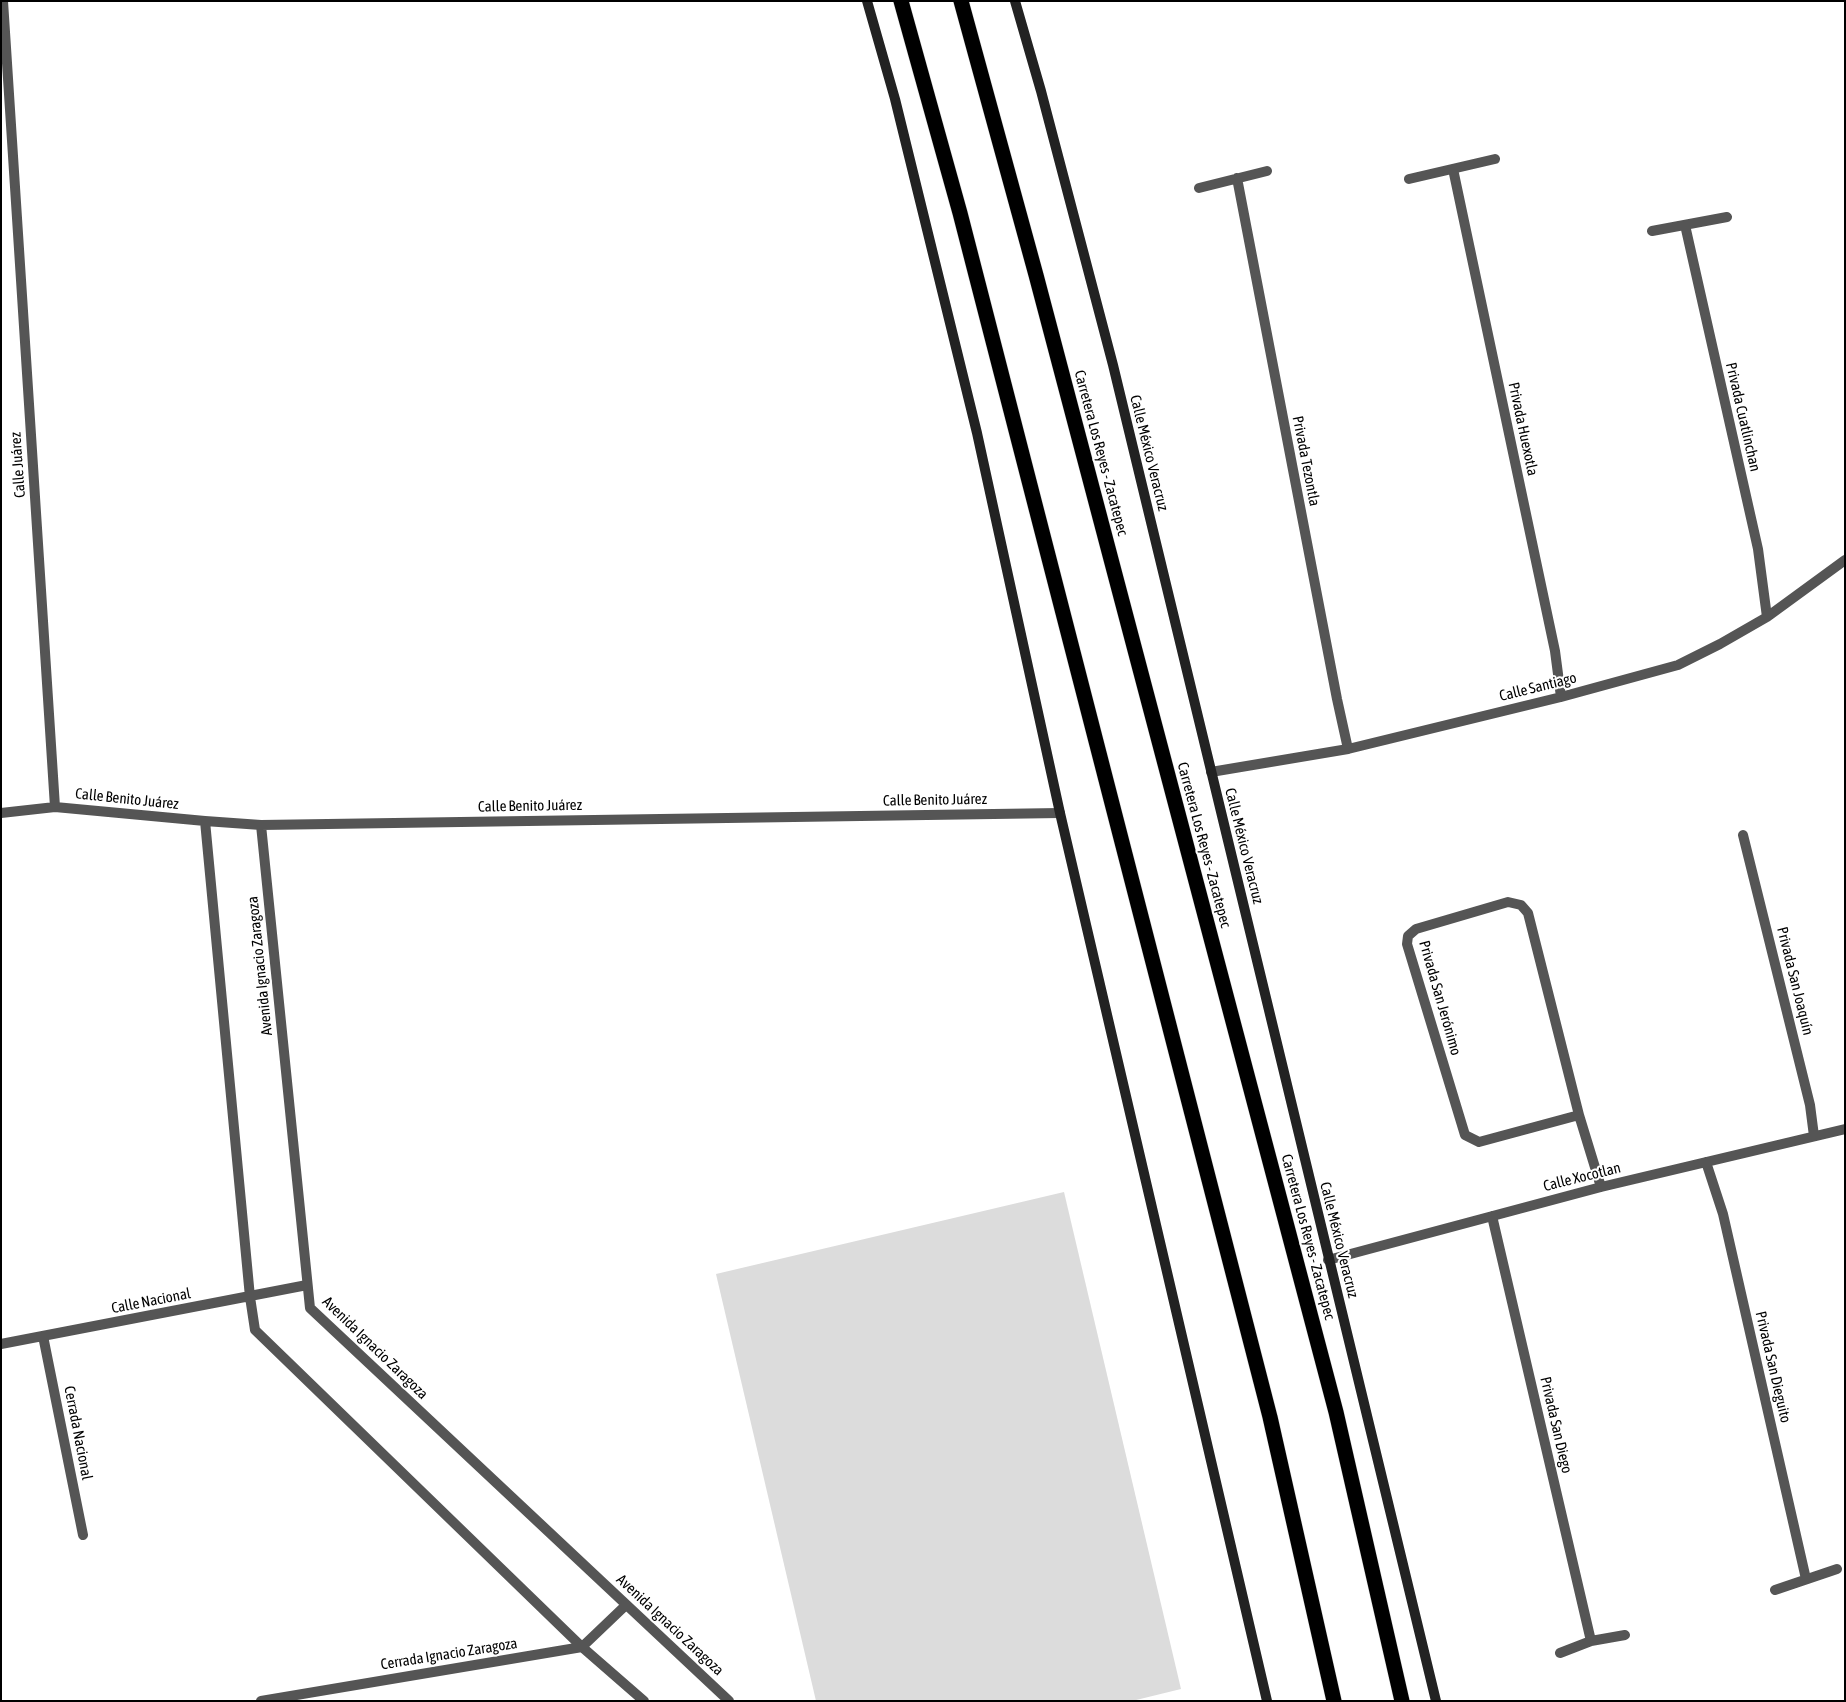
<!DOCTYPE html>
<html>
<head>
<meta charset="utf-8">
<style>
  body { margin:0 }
  #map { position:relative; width:1846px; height:1702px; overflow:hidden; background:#fff; font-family:"Asap Condensed",sans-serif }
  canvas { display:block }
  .frame { position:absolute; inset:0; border:2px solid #000; pointer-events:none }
</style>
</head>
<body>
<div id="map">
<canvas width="1846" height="1702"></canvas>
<div class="frame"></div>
</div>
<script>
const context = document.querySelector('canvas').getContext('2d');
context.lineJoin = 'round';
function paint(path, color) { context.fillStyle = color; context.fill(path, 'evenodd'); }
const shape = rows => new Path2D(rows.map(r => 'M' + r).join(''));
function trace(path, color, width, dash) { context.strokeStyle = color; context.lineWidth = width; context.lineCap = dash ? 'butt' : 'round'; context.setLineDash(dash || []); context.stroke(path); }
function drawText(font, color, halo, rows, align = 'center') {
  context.font = font + ' "Asap Condensed",sans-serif'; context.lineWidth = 4; context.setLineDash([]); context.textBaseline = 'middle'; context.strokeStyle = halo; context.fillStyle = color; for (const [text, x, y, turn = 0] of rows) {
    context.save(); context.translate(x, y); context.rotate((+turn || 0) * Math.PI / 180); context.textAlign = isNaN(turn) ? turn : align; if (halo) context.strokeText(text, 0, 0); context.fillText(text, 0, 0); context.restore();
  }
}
paint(shape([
  [1064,1192,1181,1689,1132,1701,816,1701,716,1274]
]), '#dcdcdc');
const highway = shape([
  [901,1,960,213,1270,1417,1334,1701],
  [961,1,1036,275,1336,1412,1402,1701]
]);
trace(highway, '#dbdbdb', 16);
trace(shape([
  [3,1,55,807],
  [1453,169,1555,651,1561,697],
  [1237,178,1337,699,1348,749],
  [1409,179,1495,159],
  [1199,188,1267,171],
  [1685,225,1758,549,1767,617],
  [1652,231,1727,217],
  [1211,772,1348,749,1561,697,1678,665,1720,644,1767,617,1845,560],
  [1,813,55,807,205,821,261,825,1060,813],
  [205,821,250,1297,255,1330,582,1647,644,1701],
  [261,825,310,1308,729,1701],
  [1743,835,1810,1105,1814,1136],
  [1579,1115,1479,1142,1465,1135,1407,944,1408,936,1416,929,1508,902,1521,905,1528,913,1579,1115,1601,1187],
  [1706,1162,1723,1214,1806,1579],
  [1492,1216,1591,1641],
  [1328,1260,1601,1187,1845,1129],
  [43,1336,83,1535],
  [1,1344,307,1285],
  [1775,1590,1837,1569],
  [1560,1653,1591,1641,1625,1635],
  [261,1701,582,1647,626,1605]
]), '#555', 10);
trace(shape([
  [867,1,895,99,977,433,1060,813,1267,1701],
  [1015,1,1041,91,1113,365,1436,1701]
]), '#222', 10);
trace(highway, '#000', 15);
drawText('15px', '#000', '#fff', [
  ["Privada Cuatlinchan",1743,417,77],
  ["Privada Huexotla",1523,429,78],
  ["Carretera Los Reyes - Zacatepec",1101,453,75],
  ["Calle México Veracruz",1149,453,76],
  ["Privada Tezontla",1306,461,79],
  ["Calle Juárez",18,465,-94],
  ["Calle Santiago",1538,687,-14],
  ["Calle Benito Juárez",127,799,6],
  ["Calle Benito Juárez",935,800,-1],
  ["Calle Benito Juárez",530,806,-1],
  ["Carretera Los Reyes - Zacatepec",1204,845,75],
  ["Calle México Veracruz",1244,846,76],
  ["Avenida Ignacio Zaragoza",260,966,-96],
  ["Privada San Joaquín",1795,981,76],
  ["Privada San Jerónimo",1440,998,74],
  ["Calle Xocotlan",1582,1177,-14],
  ["Carretera Los Reyes - Zacatepec",1308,1237,75],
  ["Calle México Veracruz",1339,1240,76],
  ["Calle Nacional",151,1301,-11],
  ["Avenida Ignacio Zaragoza",375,1348,44],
  ["Privada San Dieguito",1773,1367,77],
  ["Privada San Diego",1556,1425,77],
  ["Cerrada Nacional",78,1433,79],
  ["Avenida Ignacio Zaragoza",670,1625,43],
  ["Cerrada Ignacio Zaragoza",449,1654,-9]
]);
</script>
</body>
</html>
